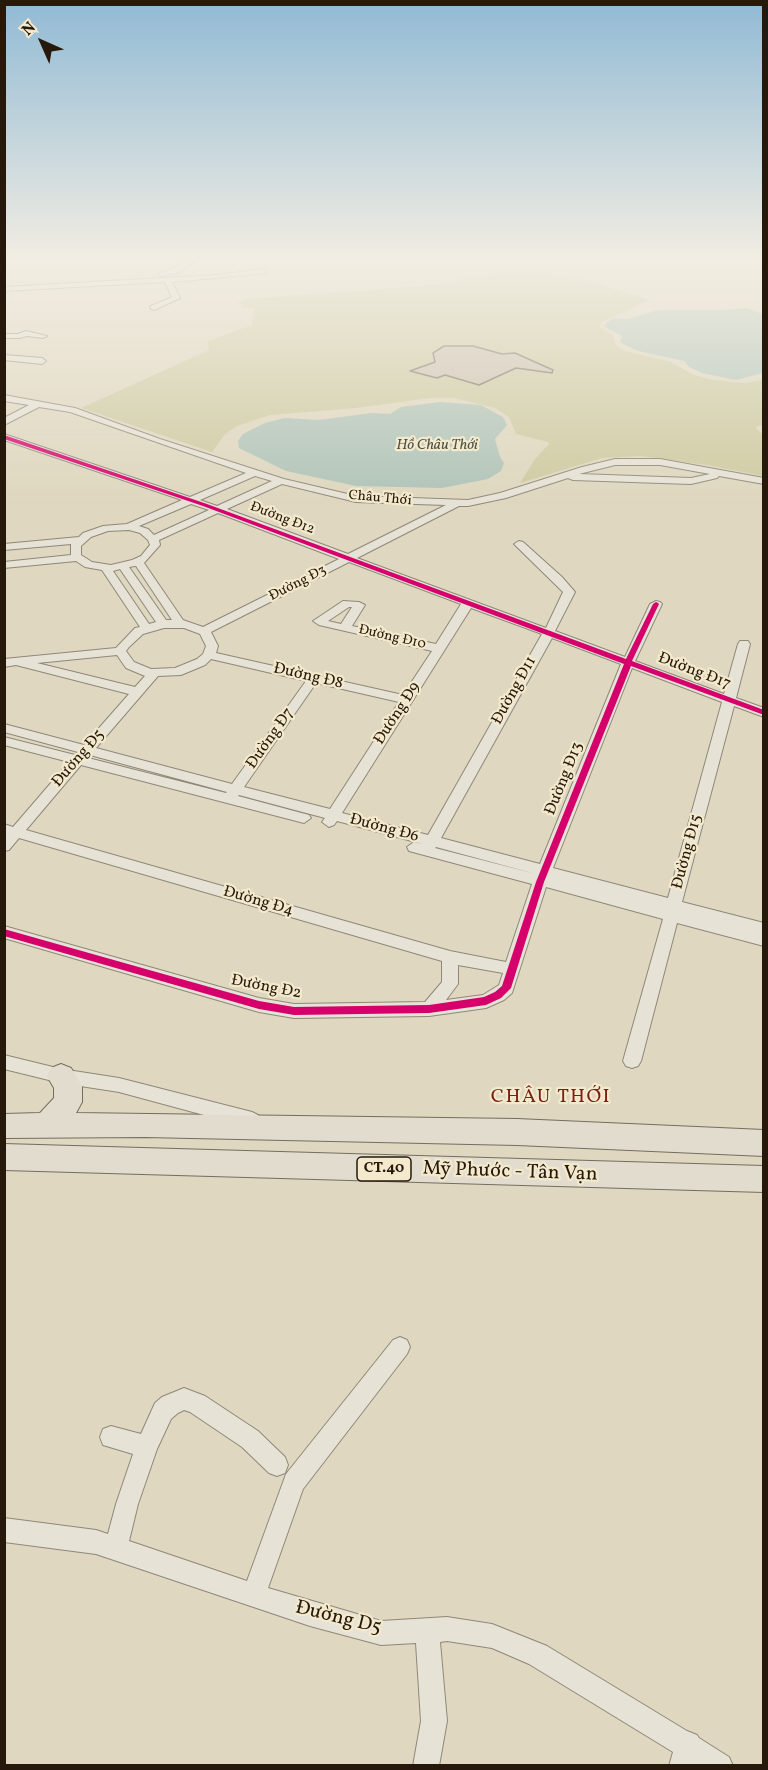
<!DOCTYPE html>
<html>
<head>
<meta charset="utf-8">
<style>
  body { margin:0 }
  #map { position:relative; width:768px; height:1770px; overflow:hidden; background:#dfd7bf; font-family:Vollkorn,serif }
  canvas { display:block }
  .frame { position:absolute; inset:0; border:6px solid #26180a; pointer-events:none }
  .north { position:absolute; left:12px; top:12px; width:60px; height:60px; -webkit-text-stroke:4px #f3eacd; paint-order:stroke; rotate:315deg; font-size:16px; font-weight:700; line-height:24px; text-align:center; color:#26180a }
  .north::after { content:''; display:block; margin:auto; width:21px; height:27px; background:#26180a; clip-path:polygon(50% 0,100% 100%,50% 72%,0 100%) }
</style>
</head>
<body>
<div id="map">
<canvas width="768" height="1770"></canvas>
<div class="frame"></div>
<div class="north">N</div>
</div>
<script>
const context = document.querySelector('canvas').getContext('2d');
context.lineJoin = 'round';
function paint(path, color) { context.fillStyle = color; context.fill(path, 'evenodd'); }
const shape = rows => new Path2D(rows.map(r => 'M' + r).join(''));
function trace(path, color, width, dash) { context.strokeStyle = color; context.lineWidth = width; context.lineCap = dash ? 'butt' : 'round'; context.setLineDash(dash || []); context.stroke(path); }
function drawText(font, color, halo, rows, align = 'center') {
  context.font = font + ' Vollkorn,serif'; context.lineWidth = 4.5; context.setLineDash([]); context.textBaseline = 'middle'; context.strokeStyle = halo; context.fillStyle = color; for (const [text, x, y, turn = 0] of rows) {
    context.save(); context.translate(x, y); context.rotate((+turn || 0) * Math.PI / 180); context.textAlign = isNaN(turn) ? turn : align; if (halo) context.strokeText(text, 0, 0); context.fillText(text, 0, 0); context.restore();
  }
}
paint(shape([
  [538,272,592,282,650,300,601,323,600,327,613,335,616,346,625,351,671,362,694,375,713,380,744,383,763,380,763,425,755,427,763,435,763,476,707,465,641,456,602,458,520,483,535,459,549,444,548,442,516,434,509,417,495,408,454,398,430,398,356,408,270,415,237,426,225,434,212,452,81,408,209,350,208,341,252,325,254,308,244,308,238,303,244,299,447,284,467,276]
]), '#cdcaa0');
paint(shape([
  [747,308,763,314,763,373,736,380,702,373,689,367,684,361,638,351,625,345,620,342,622,336,603,326,613,318,628,319,658,310,725,310],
  [440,402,481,405,503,417,507,425,495,439,500,457,504,463,501,471,488,479,442,488,356,486,286,471,239,448,238,441,243,434,265,423,285,418,318,420,372,413,390,414,401,407]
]), '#afc3b8');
const building = shape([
  [444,346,473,346,502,354,515,353,553,370,552,373,516,368,479,385,445,375,437,378,410,371,435,362,433,353,444,346]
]);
paint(building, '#ccbfad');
trace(building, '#746e60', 1.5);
const street = shape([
  [191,258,199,258,182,271,162,276,158,274,176,267,191,258],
  [265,269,268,273,172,282,180,298,154,310,150,308,151,306,172,297,165,282,4,291,4,287,215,275,265,269],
  [26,331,47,336,43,338,27,336,19,338,4,338,4,334,18,334,26,331],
  [4,355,42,358,46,361,42,364,4,360,4,355],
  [4,395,75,408,160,439,284,479,356,496,468,500,500,493,582,467,615,459,660,459,764,478,764,484,719,476,717,478,691,484,573,480,568,478,506,498,468,506,459,506,357,558,546,628,563,592,514,544,519,541,523,542,562,577,575,592,555,631,625,657,650,604,656,601,660,602,662,604,635,661,724,694,738,644,740,641,748,641,750,644,736,698,764,708,764,717,734,706,682,902,764,923,764,946,677,923,641,1061,638,1066,632,1068,626,1066,623,1061,663,919,546,887,512,993,504,1000,486,1008,429,1016,294,1018,259,1012,4,938,4,926,259,998,294,1004,425,1002,442,982,442,961,19,838,9,850,4,851,4,824,13,827,69,762,4,745,4,737,75,755,78,752,4,732,4,724,84,745,129,694,16,665,4,667,4,659,116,648,135,628,140,627,102,570,85,567,76,561,4,568,4,562,71,555,71,544,4,550,4,544,79,537,83,533,103,526,127,524,182,500,4,440,4,434,190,497,246,473,70,412,39,407,4,425,4,418,29,405,4,401,4,395],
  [615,465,660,465,710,474,691,478,579,474,615,465],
  [255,476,272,481,217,506,200,500,255,476],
  [282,484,356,502,446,505,348,554,227,509,282,484],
  [191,504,209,510,154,535,148,529,139,526,191,504],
  [218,513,339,559,203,627,183,620,144,563,160,545,159,540,218,513],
  [129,530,140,533,148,540,150,545,141,556,132,560,111,565,92,562,81,555,81,546,91,537,108,531,129,530],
  [349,562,461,604,436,644,352,626,365,605,359,602,343,601,313,621,319,625,432,651,403,695,216,653,218,646,211,632,349,562],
  [135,566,136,566,172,620,166,620,129,567,135,566],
  [120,569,156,622,149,624,113,571,120,569],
  [349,607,352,607,341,624,328,621,349,607],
  [471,608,542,634,428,835,342,813,471,608],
  [164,628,184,628,200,634,206,646,203,654,197,659,175,668,151,669,134,662,126,651,129,647,143,634,164,628],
  [552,638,621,664,540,864,441,838,552,638],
  [117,655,126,668,145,676,135,687,37,663,117,655],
  [211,659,306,681,232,784,96,748,158,676,181,675,205,665,211,659],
  [632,668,722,702,668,898,553,868,632,668],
  [316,683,399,702,330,809,244,787,316,683],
  [90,755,227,792,226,793,88,758,90,755],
  [81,765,304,823,311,818,309,815,238,796,239,795,325,818,322,822,329,827,334,825,337,821,423,844,414,842,407,847,409,851,532,884,506,962,450,951,26,830,81,765],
  [436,847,536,874,435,848,436,847],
  [458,965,503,973,499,985,483,995,446,1000,458,984,458,965],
  [4,1055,61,1069,119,1078,252,1112,258,1115,261,1120,258,1125,252,1128,119,1092,61,1083,4,1069,4,1055],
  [400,1337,407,1340,410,1347,407,1354,303,1489,268,1588,381,1621,447,1617,492,1624,547,1646,687,1731,697,1735,699,1738,729,1757,733,1766,669,1766,673,1752,529,1664,492,1648,447,1641,440,1642,447,1721,439,1766,413,1766,421,1721,416,1643,381,1645,310,1626,96,1554,4,1542,4,1518,96,1530,108,1534,116,1504,133,1454,103,1445,100,1437,103,1429,111,1426,141,1434,155,1403,162,1397,184,1388,205,1396,258,1431,285,1457,288,1465,285,1473,277,1476,269,1473,242,1447,190,1412,184,1410,178,1413,171,1419,157,1449,138,1504,129,1541,247,1581,286,1474,393,1340,400,1337]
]);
const primary = shape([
  [61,1064,71,1068,82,1086,82,1102,76,1113,517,1119,764,1130,764,1156,517,1145,145,1137,4,1138,4,1114,40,1113,54,1098,54,1088,47,1076,51,1068,61,1064],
  [4,1144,764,1166,764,1192,4,1170,4,1144]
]);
trace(street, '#8e8879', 2);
trace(primary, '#746e60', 2);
paint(street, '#e6e2d5');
paint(primary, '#e1dcce');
paint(shape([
  [4,435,207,504,626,659,653,604,656,602,658,603,659,604,632,661,764,710,764,715,631,666,544,882,511,988,501,998,486,1005,429,1013,294,1015,259,1009,4,936,4,929,259,1001,294,1007,429,1005,484,997,495,992,502,986,536,882,624,664,203,506,4,439,4,435]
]), '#d6006c');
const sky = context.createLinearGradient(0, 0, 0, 506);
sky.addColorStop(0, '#91bad5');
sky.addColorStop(0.51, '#f1ede2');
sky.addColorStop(1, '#f1ede200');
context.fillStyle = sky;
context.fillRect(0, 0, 768, 506);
drawText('14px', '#26180a', '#f3eacd', [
  ["Châu Thới",380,499,5],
  ["Đường Đ12",282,519,21],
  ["Đường Đ3",298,584,-27],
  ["Đường Đ10",392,638,13]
]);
drawText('italic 15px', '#4f5146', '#f3eacd', [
  ["Hồ Châu Thới",437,446]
]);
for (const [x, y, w] of [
  [384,1169,54]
]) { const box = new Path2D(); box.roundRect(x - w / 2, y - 12, w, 24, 4.5); context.fillStyle = '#f3eacd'; context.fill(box); trace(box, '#26180a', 1.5); }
drawText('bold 15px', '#26180a', null, [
  ["CT.40",384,1169]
]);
drawText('16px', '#26180a', '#f3eacd', [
  ["Đường Đ17",694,672,21],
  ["Đường Đ8",308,677,13],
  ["Đường Đ11",515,691,-61],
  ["Đường Đ9",398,714,-57],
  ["Đường Đ7",271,739,-55],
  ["Đường Đ5",79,759,-49],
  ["Đường Đ13",565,779,-68],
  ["Đường Đ6",384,829,15],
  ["Đường Đ15",688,852,-75],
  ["Đường Đ4",258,902,16],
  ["Đường Đ2",266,988,11]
]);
context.letterSpacing = '1.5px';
drawText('20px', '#7a1f14', '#f3eacd', [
  ["CHÂU THỚI",551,1098]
]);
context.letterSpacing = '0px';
drawText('20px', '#26180a', '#f3eacd', [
  ["Mỹ Phước - Tân Vạn",510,1173,2],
  ["Đường D5",338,1619,14]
]);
</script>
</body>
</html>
